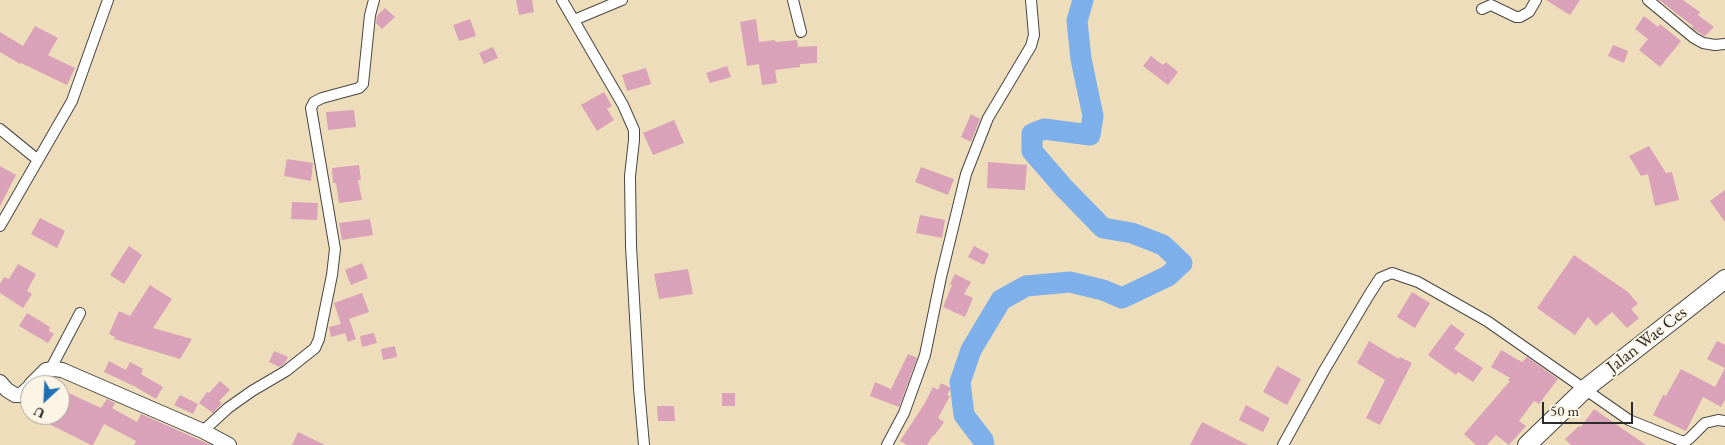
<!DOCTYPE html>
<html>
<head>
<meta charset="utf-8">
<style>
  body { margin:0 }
  #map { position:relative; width:1725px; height:445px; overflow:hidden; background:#edb; font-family:"EB Garamond",serif }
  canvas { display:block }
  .north { position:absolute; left:20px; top:375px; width:50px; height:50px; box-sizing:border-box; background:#fcf5e5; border:1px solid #a8a49b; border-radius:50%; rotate:205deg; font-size:14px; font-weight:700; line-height:20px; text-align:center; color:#2b2b2b }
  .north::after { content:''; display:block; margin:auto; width:18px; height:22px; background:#1f6fb2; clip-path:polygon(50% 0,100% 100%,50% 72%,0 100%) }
  .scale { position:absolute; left:1542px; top:402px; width:91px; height:22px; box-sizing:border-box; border:2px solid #2b2b2b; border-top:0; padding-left:6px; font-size:15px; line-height:18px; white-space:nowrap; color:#2b2b2b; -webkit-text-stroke:4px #fcf5e5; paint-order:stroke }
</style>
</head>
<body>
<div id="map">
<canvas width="1725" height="445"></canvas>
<div class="north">U</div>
<div class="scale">50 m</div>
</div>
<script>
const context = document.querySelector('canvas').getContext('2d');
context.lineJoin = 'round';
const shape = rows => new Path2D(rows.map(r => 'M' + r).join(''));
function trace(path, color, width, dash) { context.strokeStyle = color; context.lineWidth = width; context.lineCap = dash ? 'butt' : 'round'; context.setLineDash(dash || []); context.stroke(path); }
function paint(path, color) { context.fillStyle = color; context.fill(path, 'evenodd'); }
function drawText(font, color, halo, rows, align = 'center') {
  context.font = font + ' "EB Garamond",serif'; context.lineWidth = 4; context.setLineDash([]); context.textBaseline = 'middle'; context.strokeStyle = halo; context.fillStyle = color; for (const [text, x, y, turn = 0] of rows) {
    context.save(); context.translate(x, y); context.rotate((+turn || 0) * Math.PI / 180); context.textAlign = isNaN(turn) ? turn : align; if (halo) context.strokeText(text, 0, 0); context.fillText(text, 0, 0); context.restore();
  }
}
trace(shape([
  [984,445,983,440,964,415,960,382,971,350,1001,300,1026,286,1070,282,1103,290,1122,298,1168,276,1182,263,1163,245,1132,233,1103,228,1064,188,1032,151,1032,134,1044,129,1090,135,1093,116,1081,59,1077,21,1083,0]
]), '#7db0ea', 21);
paint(shape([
  [516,0,532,0,534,12,519,15],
  [1546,0,1580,0,1570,15],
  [1659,0,1683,0,1700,12,1698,15,1714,27,1705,36,1698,32,1692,28,1693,26],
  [385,8,395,17,382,29,376,23,377,16],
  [1644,16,1658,27,1660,24,1681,41,1660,67,1639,50,1648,39,1635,29],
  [470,19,476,36,459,41,453,25],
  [756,19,759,42,775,40,776,42,797,40,798,47,817,46,817,63,800,64,800,67,775,70,777,83,762,85,759,64,747,66,740,22],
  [35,26,58,38,48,55,75,68,67,85,21,63,20,64,0,52,0,32,23,46],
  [1613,45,1628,51,1624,63,1608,56],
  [493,47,498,58,484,64,479,53],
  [1151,56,1163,65,1166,62,1178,72,1168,85,1143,66],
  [727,66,731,77,710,83,706,73],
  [646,68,651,84,627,91,622,75],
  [604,92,612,106,607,109,614,120,597,131,581,105],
  [354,110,356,127,328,130,326,112],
  [971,114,980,119,971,142,961,137],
  [674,120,684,143,653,155,643,133],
  [1649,146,1666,173,1672,172,1679,200,1655,206,1648,174,1641,176,1629,156],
  [287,159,313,163,311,181,284,176],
  [988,162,1027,165,1025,190,987,188],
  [359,165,361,180,358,180,362,200,339,203,336,183,333,183,332,168],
  [0,166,16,175,0,206],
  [921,167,954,179,948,195,915,182],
  [1725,190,1725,222,1710,201],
  [292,202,318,203,317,220,291,219],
  [920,215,945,220,942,238,916,233],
  [40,218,65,231,57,248,31,234],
  [370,219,373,235,342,240,339,223],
  [129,246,142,255,124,284,110,275],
  [974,246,989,254,984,265,968,257],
  [1574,255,1628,292,1638,304,1631,309,1639,318,1627,328,1612,312,1596,326,1588,317,1575,335,1537,308],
  [362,263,368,278,351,285,345,270],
  [18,264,36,274,27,291,32,294,23,308,0,293,0,284,4,277,9,279],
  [688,269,693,294,659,299,654,274],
  [955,274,971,282,964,294,973,298,965,317,943,307,952,285,950,284],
  [150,285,172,299,153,328,192,339,180,359,114,339,115,337,109,334,119,311,130,316],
  [1412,292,1430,303,1415,328,1397,317],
  [362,293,369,312,349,319,356,339,348,342,345,333,331,337,329,327,341,324,334,303],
  [27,313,50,327,49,331,54,334,48,343,19,326],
  [1451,324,1465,334,1454,349,1483,368,1473,382,1458,372,1456,375,1428,355],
  [374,333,377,343,362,347,360,336],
  [1369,341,1399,359,1400,357,1412,363,1380,425,1366,418,1385,380,1357,363],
  [1717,341,1725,345,1725,400,1721,407,1703,397,1686,431,1653,415,1663,395,1666,396,1681,369,1715,387,1725,368,1707,359],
  [395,346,397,357,383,360,381,349],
  [1501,350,1522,362,1527,357,1558,379,1539,404,1534,401,1519,421,1526,426,1509,445,1496,435,1487,445,1476,445,1464,434,1510,381,1508,380,1510,378,1491,367],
  [274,351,288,357,285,363,280,367,269,362],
  [908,354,917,358,899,407,870,396,875,382,891,389],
  [109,361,126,370,130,362,143,369,141,374,163,387,156,399,134,386,104,372],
  [1277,366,1301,379,1287,405,1263,392],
  [220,381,230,390,219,401,222,403,213,413,199,403,207,392,209,393],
  [941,383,951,388,947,395,950,396,938,418,944,422,934,436,933,435,927,445,907,445,900,441,925,403,933,387,938,390],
  [60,389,101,408,107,399,115,403,112,408,137,422,141,414,211,445,134,445,136,441,104,424,93,445,91,445,49,424,54,415,60,415],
  [722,393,735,393,735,406,722,406],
  [180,395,198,404,193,414,174,405],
  [1246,405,1270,418,1263,432,1239,420],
  [657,406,674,406,675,421,658,421],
  [1594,409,1646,445,1571,445,1565,439,1579,426,1581,427],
  [1202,422,1248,445,1190,445],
  [298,432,325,445,292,445]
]), '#d9a2b8');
const street = shape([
  [562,0,623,105,634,130,634,140,630,176,631,246,639,388,644,445],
  [793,0,801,32],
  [1648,0,1694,38,1703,43,1715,45,1725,44],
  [1482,9,1491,5,1516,17,1520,17,1529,12,1536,0],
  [574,20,622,0],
  [0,129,38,160],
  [0,226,72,101,108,0],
  [50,370,80,313],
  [203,431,228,408,252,391,286,371,315,348,319,339,332,275,335,249,311,108,314,102,322,98,359,88,363,84,370,15,374,0],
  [887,445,904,413,925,355,941,277,966,174,988,118,1031,46,1034,35,1031,0],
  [1283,445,1325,369,1369,295,1380,278,1392,273,1418,282,1487,321,1629,420,1681,441,1686,441,1690,438,1705,423,1718,420,1725,421]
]);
const secondary = shape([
  [0,382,7,390,15,395,21,395,30,387],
  [31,385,46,370,54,369,62,370,203,431,229,445]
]);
const highway = shape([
  [1527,445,1586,388,1725,279]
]);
trace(street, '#484641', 12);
trace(secondary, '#484641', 16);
trace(highway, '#484641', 20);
trace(street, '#fff', 10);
trace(secondary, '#fff', 14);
trace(highway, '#fff', 18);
drawText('18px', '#2b2b2b', '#fcf5e5', [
  ["Jalan Wae Ces",1647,340,-38]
]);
</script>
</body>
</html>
